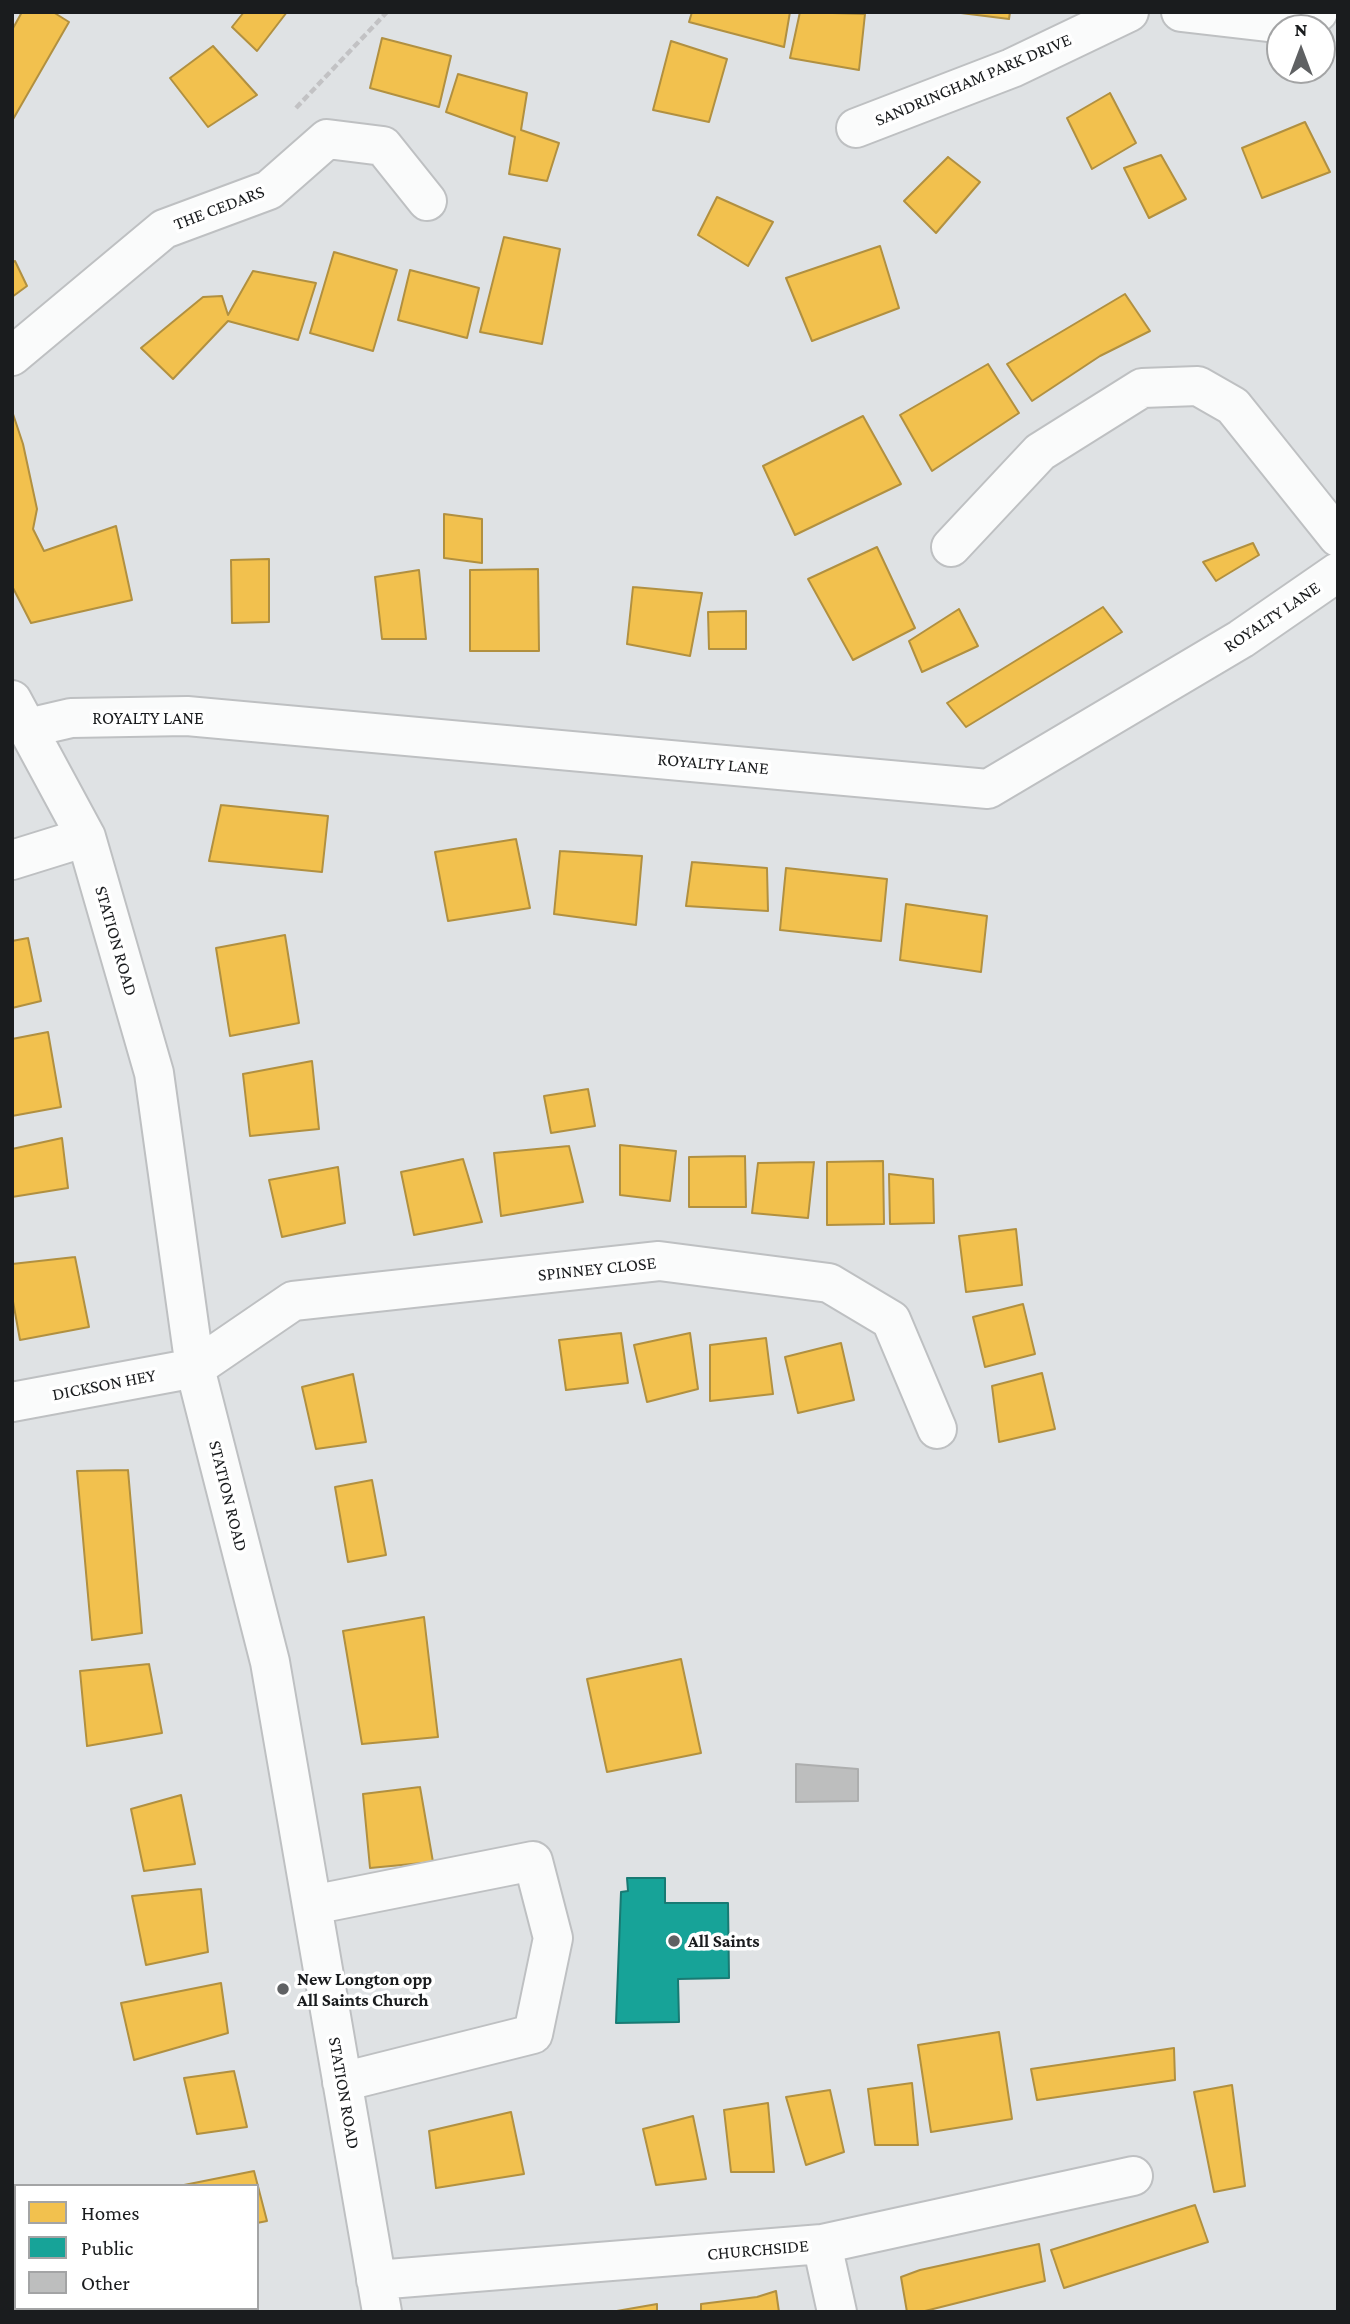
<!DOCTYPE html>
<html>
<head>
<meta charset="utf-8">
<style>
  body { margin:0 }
  #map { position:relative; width:1350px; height:2324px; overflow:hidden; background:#dfe2e4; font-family:"Crimson Pro",serif }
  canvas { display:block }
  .frame { position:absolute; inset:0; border:14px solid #1a1c1e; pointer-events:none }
  .legend { position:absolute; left:14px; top:2184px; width:245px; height:126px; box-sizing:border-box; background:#fff; border:2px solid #a3a4a5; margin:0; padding:9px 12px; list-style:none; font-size:21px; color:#1a1c1e }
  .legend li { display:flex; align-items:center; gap:14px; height:35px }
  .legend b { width:35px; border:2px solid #a3a4a5 }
  .north { position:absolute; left:1266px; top:14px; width:70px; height:70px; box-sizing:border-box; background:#fff; border:2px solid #a3a4a5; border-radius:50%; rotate:0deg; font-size:19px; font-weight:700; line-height:28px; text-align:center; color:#1a1c1e }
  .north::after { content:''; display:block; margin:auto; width:24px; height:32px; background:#5f6163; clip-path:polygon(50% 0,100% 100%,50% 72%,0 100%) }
</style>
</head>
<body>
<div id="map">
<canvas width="1350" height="2324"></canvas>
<div class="frame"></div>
<ul class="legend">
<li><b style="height:19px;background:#f2c14e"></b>Homes</li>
<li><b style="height:19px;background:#17a398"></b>Public</li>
<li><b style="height:19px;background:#bdbebe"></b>Other</li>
</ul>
<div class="north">N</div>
</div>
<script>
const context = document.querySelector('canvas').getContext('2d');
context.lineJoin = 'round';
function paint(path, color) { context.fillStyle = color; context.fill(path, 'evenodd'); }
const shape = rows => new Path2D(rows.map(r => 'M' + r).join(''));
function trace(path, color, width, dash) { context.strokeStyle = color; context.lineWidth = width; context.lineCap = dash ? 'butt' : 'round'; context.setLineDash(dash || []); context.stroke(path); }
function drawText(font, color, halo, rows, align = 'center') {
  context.font = font + ' "Crimson Pro",serif'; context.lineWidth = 7; context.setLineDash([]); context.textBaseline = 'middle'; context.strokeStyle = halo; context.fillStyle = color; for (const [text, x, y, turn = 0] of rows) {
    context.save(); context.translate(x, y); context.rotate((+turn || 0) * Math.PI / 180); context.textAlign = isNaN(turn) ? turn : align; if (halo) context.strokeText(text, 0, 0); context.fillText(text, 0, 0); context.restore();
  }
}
const homes = shape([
  [22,12,53,12,69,22,12,121,12,30,22,12],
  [244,12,287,12,257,51,232,27,244,12],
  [692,12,790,12,784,47,689,22,692,12],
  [800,12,865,14,859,70,790,58,800,12],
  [953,12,1010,12,1009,19,953,12],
  [382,38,451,56,439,107,370,88,382,38],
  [671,41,727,59,709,122,653,110,671,41],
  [213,46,257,95,208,127,170,78,213,46],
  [458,74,527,93,521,130,559,143,547,181,509,174,515,137,446,112,458,74],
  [1110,93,1136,143,1092,169,1067,118,1110,93],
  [1305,122,1330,172,1262,198,1242,148,1305,122],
  [1161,155,1186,199,1149,218,1124,168,1161,155],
  [948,157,980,182,936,233,904,201,948,157],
  [717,197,773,222,748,266,698,235,717,197],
  [504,237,560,249,542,344,480,332,504,237],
  [880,246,899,308,812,341,786,278,880,246],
  [334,252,397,270,373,351,310,333,334,252],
  [15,261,27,286,12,297,12,263,15,261],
  [410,270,479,288,467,338,398,320,410,270],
  [253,271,316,283,298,340,228,321,173,379,141,348,203,297,222,296,228,315,253,271],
  [1125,294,1150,331,1100,356,1032,401,1007,364,1125,294],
  [988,364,1019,413,932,471,900,415,988,364],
  [12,411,23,444,37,509,33,529,44,551,116,526,132,600,31,623,12,586,12,411],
  [863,416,901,484,795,535,763,466,863,416],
  [444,514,482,519,482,563,444,558,444,514],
  [1253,543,1259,555,1216,581,1203,562,1253,543],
  [877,547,915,628,853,660,808,579,877,547],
  [269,559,269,622,232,623,231,560,269,559],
  [538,569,539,651,470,651,470,570,538,569],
  [419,570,426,639,382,639,375,577,419,570],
  [633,587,702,593,690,656,627,644,633,587],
  [1103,607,1122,632,966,727,947,703,1103,607],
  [959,609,978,646,922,672,909,641,959,609],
  [746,611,746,649,709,649,708,612,746,611],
  [221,805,328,816,322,872,209,861,221,805],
  [516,839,530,908,448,921,435,852,516,839],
  [560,851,642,856,636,925,554,914,560,851],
  [692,862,767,868,768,911,686,906,692,862],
  [786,868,887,879,881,941,780,930,786,868],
  [906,904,987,916,981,972,900,960,906,904],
  [285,935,299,1023,230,1036,216,948,285,935],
  [28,938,41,1001,12,1008,12,941,28,938],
  [48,1032,61,1107,12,1116,12,1039,48,1032],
  [312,1061,319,1129,250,1136,243,1074,312,1061],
  [588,1089,595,1126,551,1133,544,1096,588,1089],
  [62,1138,68,1188,12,1197,12,1149,62,1138],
  [620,1145,676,1151,670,1201,620,1195,620,1145],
  [569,1146,583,1202,501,1216,494,1153,569,1146],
  [745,1156,746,1207,689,1207,689,1157,745,1156],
  [463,1159,482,1222,414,1235,401,1172,463,1159],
  [883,1161,884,1224,827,1225,827,1162,883,1161],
  [814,1162,808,1218,752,1213,758,1163,814,1162],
  [338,1167,345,1223,282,1237,269,1180,338,1167],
  [889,1174,933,1179,934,1223,890,1224,889,1174],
  [1016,1229,1022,1285,966,1292,959,1236,1016,1229],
  [75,1257,89,1327,20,1340,12,1296,12,1264,75,1257],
  [1023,1304,1035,1354,985,1367,973,1317,1023,1304],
  [621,1333,628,1383,566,1390,559,1340,621,1333],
  [690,1333,698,1389,647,1402,634,1345,690,1333],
  [766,1338,773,1394,710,1401,710,1345,766,1338],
  [841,1343,854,1400,798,1413,785,1357,841,1343],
  [1042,1373,1055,1429,999,1442,992,1386,1042,1373],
  [353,1374,366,1442,316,1449,302,1387,353,1374],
  [128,1470,142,1633,92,1640,77,1471,128,1470],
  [372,1480,386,1555,348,1562,335,1487,372,1480],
  [424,1617,438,1737,362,1744,343,1631,424,1617],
  [681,1659,701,1753,607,1772,587,1679,681,1659],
  [149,1664,162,1733,87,1746,80,1671,149,1664],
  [420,1787,433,1862,370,1868,363,1794,420,1787],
  [181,1795,195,1864,144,1871,131,1809,181,1795],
  [201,1889,208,1952,146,1965,132,1896,201,1889],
  [221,1983,228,2033,134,2060,121,2003,221,1983],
  [999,2032,1012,2119,931,2132,918,2045,999,2032],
  [1174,2048,1175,2080,1037,2100,1031,2069,1174,2048],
  [234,2071,247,2127,197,2134,184,2078,234,2071],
  [912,2083,918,2145,875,2145,868,2089,912,2083],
  [1232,2085,1245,2186,1214,2192,1194,2092,1232,2085],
  [830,2090,844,2152,806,2165,786,2097,830,2090],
  [768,2103,774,2172,731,2172,724,2110,768,2103],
  [511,2112,524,2174,436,2188,429,2131,511,2112],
  [693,2116,706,2179,656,2185,643,2129,693,2116],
  [254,2171,267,2221,257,2223,257,2186,179,2186,254,2171],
  [1195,2205,1208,2242,1064,2288,1051,2250,1195,2205],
  [1039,2244,1045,2281,921,2312,907,2312,901,2277,920,2270,1039,2244],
  [776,2291,779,2312,701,2312,701,2304,757,2297,776,2291],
  [657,2304,657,2312,611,2312,657,2304]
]);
paint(homes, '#f2c14e');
trace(homes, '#b19040', 2);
const public = shape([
  [627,1878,665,1878,665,1903,728,1903,729,1978,678,1979,679,2022,616,2023,621,1892,628,1891,627,1878]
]);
paint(public, '#17a398');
trace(public, '#187a73', 2);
const building = shape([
  [796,1764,858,1769,858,1801,796,1802,796,1764]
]);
paint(building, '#bdbebe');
trace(building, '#adaeae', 2);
const minor = shape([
  [1181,12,1302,26,1318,12],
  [856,128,1012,68,1129,12],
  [12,356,164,229,269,190,327,139,383,146,427,201],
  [951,547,1040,452,1142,388,1198,386,1233,406,1338,537],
  [12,700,86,837,154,1073,195,1368,270,1662,382,2312],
  [28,728,71,718,187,716,988,789,1241,639,1338,572],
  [12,860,86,837],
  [12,1402,195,1368,293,1301,659,1261,829,1283,891,1320,937,1429],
  [312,1905,533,1861,553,1938,533,2034,342,2082],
  [822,2244,837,2312],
  [376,2280,822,2244,1133,2176],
  [23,2308,28,2312]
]);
trace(minor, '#bec0c2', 42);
trace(shape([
  [296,108,387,12]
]), '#c2c2c4', 4.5, [7, 3.5]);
trace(minor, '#fafbfb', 38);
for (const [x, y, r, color] of [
  [674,1941,7,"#5f6163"],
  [283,1989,7,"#5f6163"]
]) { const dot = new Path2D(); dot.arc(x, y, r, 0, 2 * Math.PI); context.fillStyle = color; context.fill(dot); trace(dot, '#fff', 2.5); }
drawText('18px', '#1a1c1e', '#fff', [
  ["SANDRINGHAM PARK DRIVE",973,80,-23],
  ["THE CEDARS",219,208,-21],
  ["ROYALTY LANE",1272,617,-34],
  ["ROYALTY LANE",148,718],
  ["ROYALTY LANE",713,764,5],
  ["STATION ROAD",116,941,74],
  ["SPINNEY CLOSE",597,1269,-6],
  ["DICKSON HEY",104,1385,-11],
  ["STATION ROAD",228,1496,76],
  ["STATION ROAD",344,2093,80],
  ["CHURCHSIDE",758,2250,-5]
]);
drawText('bold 18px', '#1a1c1e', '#fff', [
  ["All Saints",688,1941],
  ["New Longton opp",297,1979],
  ["All Saints Church",297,2000]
], 'left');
</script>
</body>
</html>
